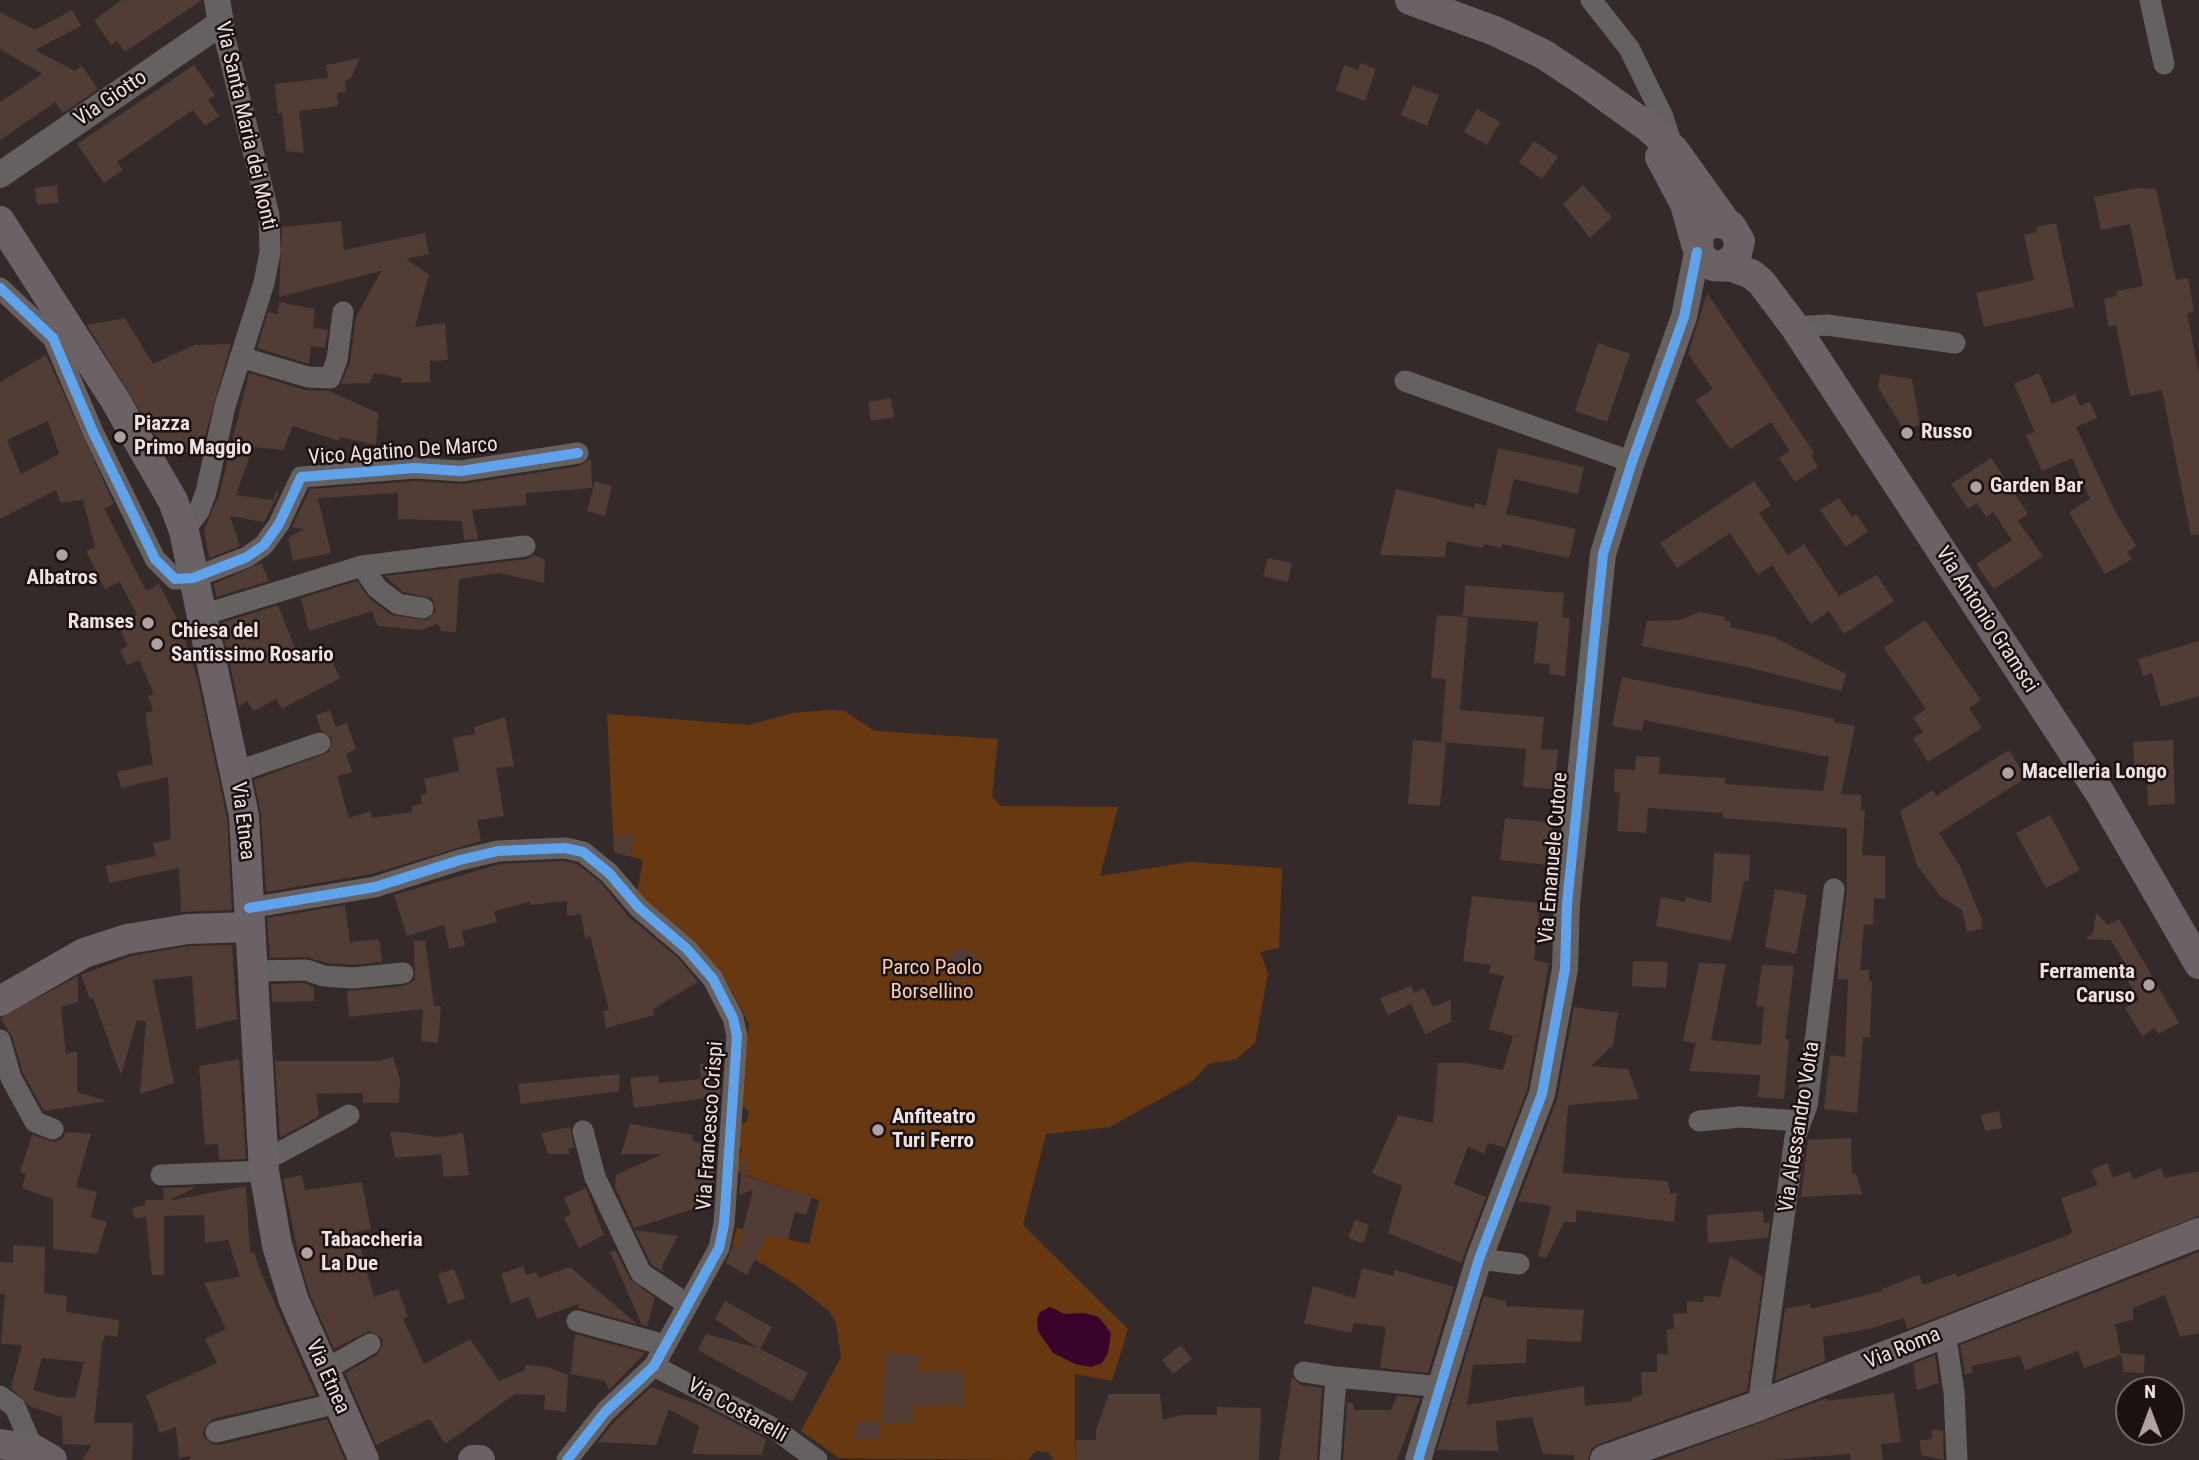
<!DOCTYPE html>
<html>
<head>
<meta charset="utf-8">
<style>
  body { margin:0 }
  #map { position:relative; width:2199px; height:1460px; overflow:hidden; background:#352a2a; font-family:"Roboto Condensed",sans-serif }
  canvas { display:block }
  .north { position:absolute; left:2115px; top:1376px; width:70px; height:70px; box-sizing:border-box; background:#1a1111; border:2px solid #706464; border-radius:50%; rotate:0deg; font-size:19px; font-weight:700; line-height:28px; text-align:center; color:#f0e1e1 }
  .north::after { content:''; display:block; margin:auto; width:24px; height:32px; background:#afa1a1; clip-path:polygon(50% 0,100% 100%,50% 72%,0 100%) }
</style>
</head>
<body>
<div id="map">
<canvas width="2199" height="1460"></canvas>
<div class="north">N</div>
</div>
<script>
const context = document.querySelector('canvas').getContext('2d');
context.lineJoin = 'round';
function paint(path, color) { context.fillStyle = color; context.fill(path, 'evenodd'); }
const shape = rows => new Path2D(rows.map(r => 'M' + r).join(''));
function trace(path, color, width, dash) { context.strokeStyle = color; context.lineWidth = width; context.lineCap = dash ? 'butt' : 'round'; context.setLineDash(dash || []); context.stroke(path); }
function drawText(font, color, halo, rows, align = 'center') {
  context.font = font + ' "Roboto Condensed",sans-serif'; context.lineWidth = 5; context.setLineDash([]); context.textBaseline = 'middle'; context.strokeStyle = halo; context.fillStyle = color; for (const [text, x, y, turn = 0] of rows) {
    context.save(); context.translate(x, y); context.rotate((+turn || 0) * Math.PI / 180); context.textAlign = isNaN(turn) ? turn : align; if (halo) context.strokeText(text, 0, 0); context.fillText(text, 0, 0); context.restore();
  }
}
paint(shape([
  [829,710,844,711,875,731,998,739,992,797,1001,806,1118,807,1100,876,1189,862,1282,868,1279,948,1260,952,1268,974,1255,1043,1236,1059,1208,1064,1194,1080,1110,1127,1046,1134,1023,1225,1128,1329,1112,1381,1075,1374,1075,1460,1054,1460,1048,1452,1036,1451,1028,1460,839,1458,801,1431,841,1357,836,1323,829,1311,796,1285,732,1245,737,1228,809,1244,819,1200,734,1171,742,1149,737,1148,739,1126,747,1121,749,1111,740,1105,749,1024,723,975,637,894,643,860,614,852,607,714,749,725,793,713]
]), '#683811');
paint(shape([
  [1050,1307,1065,1314,1084,1313,1099,1317,1111,1333,1108,1353,1102,1363,1091,1367,1075,1364,1053,1353,1038,1331,1037,1319,1040,1312]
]), '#38042b');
paint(shape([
  [122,0,202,0,125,52,117,41,111,45,94,20],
  [72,10,81,26,35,50,75,71,82,66,98,89,63,113,55,102,0,140,0,102,42,74,0,49,0,12,35,30],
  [360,58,351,78,345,81,346,92,337,93,338,106,299,111,304,153,286,151,282,113,278,114,275,84,328,78,326,65],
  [1360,63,1376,69,1365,101,1336,90,1344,65,1358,70],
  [194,65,215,95,208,100,219,116,205,126,193,110,117,162,123,170,104,183,77,144],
  [1413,86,1439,95,1427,126,1401,115],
  [1477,109,1500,122,1487,145,1464,132],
  [1534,141,1558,157,1542,179,1519,162],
  [57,185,58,203,37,205,35,188],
  [1583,185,1612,217,1590,238,1563,204],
  [2137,188,2156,189,2176,280,2188,278,2194,312,2187,313,2199,374,2199,534,2191,535,2162,390,2130,396,2116,325,2109,327,2104,299,2117,296,2116,291,2143,286,2130,224,2101,230,2094,197],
  [341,221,344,250,425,233,429,254,406,259,429,275,415,327,445,323,448,360,430,361,430,382,401,383,402,378,374,373,370,383,341,384,350,362,356,317,381,271,279,297,282,227],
  [2056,223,2074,307,1984,327,1976,293,2034,280,2024,235,2037,232,2036,227],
  [1707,293,1814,453,1811,455,1818,467,1795,482,1779,458,1790,451,1771,422,1730,449,1696,400,1713,389,1688,354],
  [279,302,315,309,313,328,328,330,325,348,311,346,309,364,257,348,268,312,278,314],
  [125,318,153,364,195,345,231,344,202,447,169,458,87,325],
  [1598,343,1630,354,1607,422,1575,411],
  [46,355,114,504,104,508,146,591,159,584,180,625,198,681,227,818,232,910,181,912,179,868,109,883,106,866,156,856,153,843,171,839,168,777,121,788,117,772,153,764,145,713,153,711,148,696,154,694,139,660,127,665,120,650,128,646,118,625,137,615,120,582,105,589,86,551,95,547,83,500,61,503,56,490,0,519,0,382],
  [48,421,59,454,21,474,7,440],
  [249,373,305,390,329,391,378,413,376,445,340,437,339,441,293,426,283,450,253,447,236,495,273,500,276,491,279,493,264,522,230,516,240,546,209,558,204,530,219,495],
  [2039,373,2052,404,2075,394,2080,406,2090,402,2097,418,2076,427,2116,513,2136,546,2127,552,2132,559,2105,574,2069,512,2090,499,2072,458,2042,471,2026,435,2035,432,2014,384],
  [1880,374,1912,379,1920,425,1903,429,1878,387],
  [891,398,894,417,871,421,868,402],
  [1498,448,1584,467,1578,494,1514,479,1506,514,1576,529,1569,558,1502,544,1501,548,1484,544,1483,548,1447,541,1445,557,1380,555,1396,489,1474,508,1475,503,1486,506],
  [591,458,592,488,526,493,526,505,472,510,478,539,464,540,462,521,398,519,398,493,318,498,331,553,293,561,288,538,304,529,292,527,310,489,415,481,463,484,580,466],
  [1991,458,2028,514,2018,521,2043,556,1994,589,1976,564,2012,540,1993,512,1986,517,1977,503,1968,509,1951,484],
  [595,481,612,486,605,516,587,511],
  [1754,481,1771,505,1759,513,1788,555,1804,544,1839,596,1877,575,1894,601,1844,634,1829,611,1811,624,1772,565,1758,575,1730,533,1677,568,1660,543],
  [1839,498,1852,517,1856,514,1868,531,1846,547,1820,510],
  [534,555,545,560,544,583,499,573,459,579,456,632,441,631,438,624,421,630,378,626,372,611,309,631,301,598,357,581,369,598,391,615,427,620,436,611,432,598,403,592,385,576,527,559],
  [1268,558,1292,563,1288,582,1263,576],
  [261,563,269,581,216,597,214,584],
  [1465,585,1564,593,1562,617,1570,618,1565,676,1549,674,1550,664,1534,663,1538,622,1463,616],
  [278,605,300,661,322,654,326,664,332,661,340,678,282,709,276,699,254,711,247,701,239,707,221,623],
  [1700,612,1725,617,1724,620,1731,622,1730,627,1774,637,1846,674,1841,691,1747,667,1642,646,1647,621,1680,620],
  [1437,615,1468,617,1460,710,1544,717,1541,749,1558,750,1554,789,1523,787,1526,749,1441,742,1446,679,1431,678],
  [1925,620,1981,700,1969,708,1982,728,1928,762,1913,738,1923,732,1913,718,1926,709,1884,648],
  [2199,641,2199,696,2161,707,2152,673,2143,676,2138,659],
  [1622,677,1835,719,1834,722,1855,726,1841,794,1861,795,1861,810,1865,810,1862,855,1885,856,1885,899,1874,898,1873,925,1864,924,1860,970,1869,970,1869,981,1872,981,1870,1037,1863,1037,1857,1113,1824,1109,1830,1055,1845,1057,1848,980,1838,979,1838,961,1847,891,1847,828,1723,818,1723,813,1648,808,1646,833,1617,831,1620,793,1614,792,1615,769,1635,770,1636,756,1660,757,1659,774,1725,778,1725,784,1823,791,1829,757,1644,720,1642,731,1612,726],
  [330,710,336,727,347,723,356,749,346,754,352,772,337,776,349,818,371,811,372,818,412,812,412,806,422,804,421,795,427,793,424,779,459,771,453,738,475,734,474,727,505,717,514,766,496,768,504,816,477,820,481,841,372,874,266,892,261,815,254,780,329,752,332,738,321,730,316,715],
  [1413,740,1446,743,1440,806,1408,804],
  [2173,740,2175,804,2148,805,2147,774,2135,775,2133,742],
  [2009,750,2026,778,1939,833,1960,866,1984,925,1981,923,1982,929,1967,932,1962,910,1940,896,1917,865,1900,811,1933,790,1936,796],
  [2050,815,2080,870,2046,888,2016,833],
  [1505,818,1553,823,1549,865,1500,860],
  [615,834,633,835,632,857,614,852],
  [1714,853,1750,855,1749,880,1744,882,1731,941,1656,926,1661,897,1685,902,1686,897,1711,903],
  [564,861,577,864,600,882,629,917,678,958,698,982,653,1009,654,1015,606,1028,603,1011,609,1010,590,936,585,939,581,914,567,916,567,901,530,905,530,902,494,911,497,922,462,931,465,945,449,949,444,925,407,936,394,895,500,864],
  [1775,889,1807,895,1796,954,1765,947],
  [1472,896,1540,903,1534,960,1549,964,1527,1090,1505,1148,1488,1143,1484,1154,1468,1146,1454,1184,1486,1197,1461,1263,1388,1233,1402,1186,1372,1173,1398,1115,1433,1123,1438,1063,1466,1063,1503,1070,1513,1036,1489,1029,1504,976,1489,973,1491,965,1463,961],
  [345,905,350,942,379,939,382,962,353,965,327,963,306,957,270,958,267,918],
  [2096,913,2108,925,2119,919,2179,1023,2159,1034,2155,1028,2142,1036,2125,1008,2139,1000,2118,965,2124,962,2111,940,2085,939,2093,934],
  [425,940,434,1006,441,1006,438,1043,421,1041,423,1009,349,1017,347,991,404,986,415,980,414,941],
  [232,945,237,1019,196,1029,192,976,153,980,174,1083,140,1094,146,1022,137,1020,121,1075,93,998,90,999,81,975,131,956,190,946],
  '948 964a15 15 0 1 1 30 0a15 15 0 1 1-30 0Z',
  [1633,961,1668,962,1666,988,1632,986],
  [1699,963,1726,964,1711,1040,1761,1045,1764,1007,1756,1006,1762,965,1794,966,1785,1039,1789,1040,1784,1099,1758,1097,1760,1075,1689,1071,1696,1043,1683,1041],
  [78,976,78,1002,61,1007,66,1054,77,1051,77,1092,107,1101,44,1111,23,1073,12,1036,0,1018],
  [304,983,314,987,314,1001,272,1002,271,984],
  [1411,986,1414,993,1424,988,1433,1007,1451,1000,1451,1022,1425,1034,1411,1004,1388,1015,1380,998],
  [1574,1007,1618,1013,1613,1045,1591,1066,1628,1069,1639,1099,1568,1105,1563,1173,1667,1181,1671,1194,1677,1193,1674,1222,1576,1210,1576,1222,1564,1222,1546,1258,1538,1256,1551,1206,1518,1201,1557,1099],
  [724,1040,720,1096,634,1108,630,1078,658,1075,659,1083,701,1079,700,1064,710,1064,709,1043],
  [393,1057,400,1079,399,1103,363,1103,363,1093,316,1094,319,1116,280,1138,275,1061,379,1061],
  [239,1059,246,1159,219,1160,218,1144,205,1145,199,1066],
  [620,1074,619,1091,521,1104,518,1084],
  [1999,1111,2002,1128,1985,1131,1981,1115],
  [630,1124,693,1135,692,1140,716,1150,712,1203,634,1228,615,1187,616,1175,662,1154,621,1154],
  [570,1127,574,1148,568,1149,570,1154,548,1154,541,1133],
  [390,1131,440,1137,463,1133,469,1175,444,1177,441,1154,395,1158],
  [66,1132,91,1134,76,1187,97,1192,91,1217,107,1222,97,1254,53,1249,53,1199,22,1188,26,1174,20,1172,32,1135,54,1142,62,1139],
  [1851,1138,1852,1174,1856,1174,1862,1194,1801,1197,1808,1140],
  [742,1160,748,1163,746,1176,812,1197,806,1215,795,1212,788,1240,767,1235,747,1275,726,1263,733,1245,738,1248,753,1190,739,1195],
  [2107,1163,2113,1178,2130,1171,2133,1179,2161,1168,2164,1178,2199,1171,2199,1216,1907,1329,1904,1318,1873,1328,1823,1337,1825,1361,1775,1381,1785,1309,1810,1304,1811,1309,1882,1291,1882,1289,1919,1275,1923,1285,1956,1273,1957,1277,2069,1235,2072,1231,2061,1198,2098,1185,2091,1170],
  [302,1175,305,1190,362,1182,371,1229,356,1232,374,1297,398,1289,408,1317,403,1319,424,1364,470,1339,499,1381,525,1370,525,1365,547,1367,568,1375,566,1412,544,1409,545,1395,515,1394,445,1444,430,1419,376,1445,345,1373,377,1355,383,1345,382,1338,369,1331,334,1349,310,1295,300,1262,283,1179],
  [246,1186,250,1253,254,1252,261,1273,316,1395,213,1419,204,1428,203,1436,212,1444,219,1445,327,1419,345,1460,190,1460,190,1456,179,1458,176,1427,160,1433,146,1395,217,1363,205,1339,226,1329,204,1283,240,1277,228,1240,205,1243,204,1215,164,1216,164,1275,152,1275,146,1217,134,1218,132,1208,145,1205,145,1200,164,1200,163,1188,196,1187,170,1200,173,1200],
  [586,1188,604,1235,579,1248,564,1218,571,1214,564,1198],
  [1763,1211,1764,1223,1770,1223,1768,1238,1708,1243,1707,1215],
  [1355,1220,1369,1225,1364,1243,1348,1238],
  [635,1230,678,1236,662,1266,663,1272,651,1264],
  [13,1245,45,1247,44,1293,67,1296,66,1312,119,1320,118,1337,105,1335,102,1345,94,1423,133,1423,132,1460,82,1460,92,1445,63,1444,62,1417,29,1406,11,1388,22,1345,1,1344,5,1294,0,1294,0,1262,13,1263],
  [42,1358,84,1362,75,1398,58,1397,33,1390],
  [616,1251,630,1279,655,1298,647,1326,642,1325,610,1252],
  [2199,1252,2199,1333,2180,1337,2165,1295,2133,1308,2133,1320,2115,1324,2121,1355,2084,1368,2078,1351,2025,1370,2020,1356,1971,1366,1973,1372,1965,1375,1960,1345],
  [1730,1256,1763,1277,1747,1391,1599,1444,1591,1449,1588,1460,1574,1460,1574,1455,1543,1454,1532,1417,1496,1421,1498,1451,1437,1450,1484,1296,1506,1301,1506,1306,1584,1310,1581,1342,1527,1339,1526,1363,1473,1365,1467,1405,1584,1386,1585,1406,1632,1401,1632,1398,1642,1395,1641,1372,1657,1372,1657,1353,1668,1355,1667,1329,1674,1329,1673,1314,1687,1313,1687,1301,1703,1302,1704,1296,1720,1297],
  [523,1266,526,1275,536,1272,539,1278,570,1267,637,1324,578,1308,578,1304,537,1319,529,1297,511,1303,501,1274],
  [1362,1268,1393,1276,1395,1270,1454,1287,1428,1373,1380,1368,1386,1327,1354,1323,1351,1333,1304,1323,1313,1286,1355,1298],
  [454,1269,465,1298,448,1304,438,1274],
  [725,1301,772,1327,760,1349,808,1373,792,1402,698,1350,706,1334,758,1348,715,1319],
  [575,1334,645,1353,609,1390,605,1381,571,1374],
  [1181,1345,1192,1359,1173,1374,1162,1360],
  [886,1353,919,1355,918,1372,964,1372,963,1405,914,1406,912,1423,881,1423],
  [2121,1353,2145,1355,2144,1373,2124,1372],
  [1935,1355,1939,1383,1917,1390,1913,1364],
  [1292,1377,1301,1385,1322,1388,1317,1460,1279,1460],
  [651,1387,704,1407,766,1439,762,1455,692,1454,699,1426,669,1409,656,1445,598,1442,615,1421],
  [1894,1393,1901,1442,1881,1444,1883,1460,1851,1460,1850,1454,1773,1460,1658,1460,1827,1398,1827,1401],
  [1109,1394,1160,1394,1163,1420,1181,1415,1217,1415,1217,1407,1261,1408,1259,1460,1075,1460,1076,1440,1096,1440,1096,1430],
  [1397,1396,1420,1398,1397,1460,1343,1460,1347,1403,1353,1403,1354,1410,1391,1410],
  [859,1420,881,1423,878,1439,854,1439],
  [1932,1429,1943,1431,1944,1460,1921,1455,1920,1440,1932,1439]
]), '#513c36');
trace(shape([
  [1591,0,1629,48,1663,117,1673,148],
  [2150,0,2164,64],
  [0,288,53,338,93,432,155,559,175,579,193,578,247,557,264,545,279,524,301,477,415,468,461,471,578,453],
  [1795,327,1827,325,1955,343],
  [240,357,308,377,330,378,337,360,343,312],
  [1405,381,1632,462],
  [184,531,199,511,206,492,225,406,264,283,270,252,269,215,221,23],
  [362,566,377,588,398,604,423,608],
  [202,615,362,566,525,546],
  [236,772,320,743],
  [249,908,375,887,460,860,498,851,565,848,583,852,609,873,639,908,687,949,713,979,733,1018,737,1036,724,1224,719,1248,654,1366,605,1412,567,1460],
  [254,971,306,970,324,976,353,978,403,973],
  [0,1040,11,1078,35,1122,53,1129],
  [1699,1121,1740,1117,1800,1121],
  [583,1131,595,1177,641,1273,687,1304],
  [264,1161,349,1115],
  [161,1175,264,1171],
  [1479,1259,1519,1264],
  [577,1321,665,1345],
  [1945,1332,1954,1392,1957,1460],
  [654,1366,775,1429,817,1460],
  [323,1371,370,1344],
  [1304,1372,1336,1377],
  [0,1396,15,1407,33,1449],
  [1758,1406,1795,1137,1807,1106,1834,889],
  [216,1432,338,1403],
  [1330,1460,1336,1377,1442,1387]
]), '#666161', 21);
trace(shape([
  [0,175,221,23,217,0],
  [1418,1460,1479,1259,1542,1094,1565,969,1567,903,1603,554,1632,462,1684,317,1697,252]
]), '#666161', 26);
trace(shape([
  [1410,0,1495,31,1543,54,1584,81,1648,127,1674,150,1727,224],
  [1660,157,1685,204,1696,244],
  [0,221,115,400,173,501,184,531,244,816,264,1171,277,1245,294,1301,364,1460],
  [1722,266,1736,257,1740,241,1731,226,1715,222,1703,228,1698,235,1699,256,1713,266,1732,267,1751,274,1761,282,1795,327,2100,793,2199,964],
  [0,1001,84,953,127,939,188,929,250,927],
  [0,1444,33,1449,52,1460],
  [473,1460,480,1460],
  [1605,1460,1758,1406,2199,1233]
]), '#6a6264', 30);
trace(shape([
  [0,288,53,338,93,432,155,559,175,579,193,578,247,557,264,545,279,524,301,477,415,468,461,471,578,453],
  [249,908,375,887,460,860,498,851,565,848,583,852,609,873,639,908,687,949,713,979,733,1018,737,1036,724,1224,719,1248,654,1366,605,1412,567,1460],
  [1418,1460,1479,1259,1542,1094,1565,969,1567,903,1603,554,1632,462,1684,317,1697,252]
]), '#60a3ed', 10);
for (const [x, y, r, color] of [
  [1907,433,7,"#afa1a1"],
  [120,437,7,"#afa1a1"],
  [1976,487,7,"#afa1a1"],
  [62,555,7,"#afa1a1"],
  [148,623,7,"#afa1a1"],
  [157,644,7,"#afa1a1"],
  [2008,773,7,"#afa1a1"],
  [2149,985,7,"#afa1a1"],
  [878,1130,7,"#afa1a1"],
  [307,1253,7,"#afa1a1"]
]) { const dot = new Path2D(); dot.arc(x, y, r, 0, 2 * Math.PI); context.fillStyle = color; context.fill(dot); trace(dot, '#1a1111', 2.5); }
drawText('21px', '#f0e1e1', '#1a1111', [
  ["Via Giotto",111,99,-34],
  ["Via Santa Maria dei Monti",245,126,77],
  ["Vico Agatino De Marco",403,452,-4],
  ["Via Antonio Gramsci",1986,620,57],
  ["Via Etnea",242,821,83],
  ["Via Emanuele Cutore",1554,858,-85],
  ["Via Francesco Crispi",711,1126,-86],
  ["Via Alessandro Volta",1800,1127,-81],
  ["Via Roma",1903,1349,-22],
  ["Via Etnea",327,1377,66],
  ["Via Costarelli",737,1411,29]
]);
drawText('bold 21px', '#f0e1e1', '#1a1111', [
  ["Piazza",134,425],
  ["Primo Maggio",134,449],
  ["Russo",1921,433],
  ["Garden Bar",1990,487],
  ["Albatros",62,579,"center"],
  ["Ramses",134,623,"right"],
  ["Chiesa del",171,632],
  ["Santissimo Rosario",171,656],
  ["Macelleria Longo",2022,773],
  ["Ferramenta",2135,973,"right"],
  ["Caruso",2135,997,"right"],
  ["Anfiteatro",892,1118],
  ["Turi Ferro",892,1142],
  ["Tabaccheria",321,1241],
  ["La Due",321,1265]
], 'left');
drawText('21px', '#fccfb2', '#1a1111', [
  ["Parco Paolo",932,969],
  ["Borsellino",932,993]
]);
</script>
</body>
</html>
